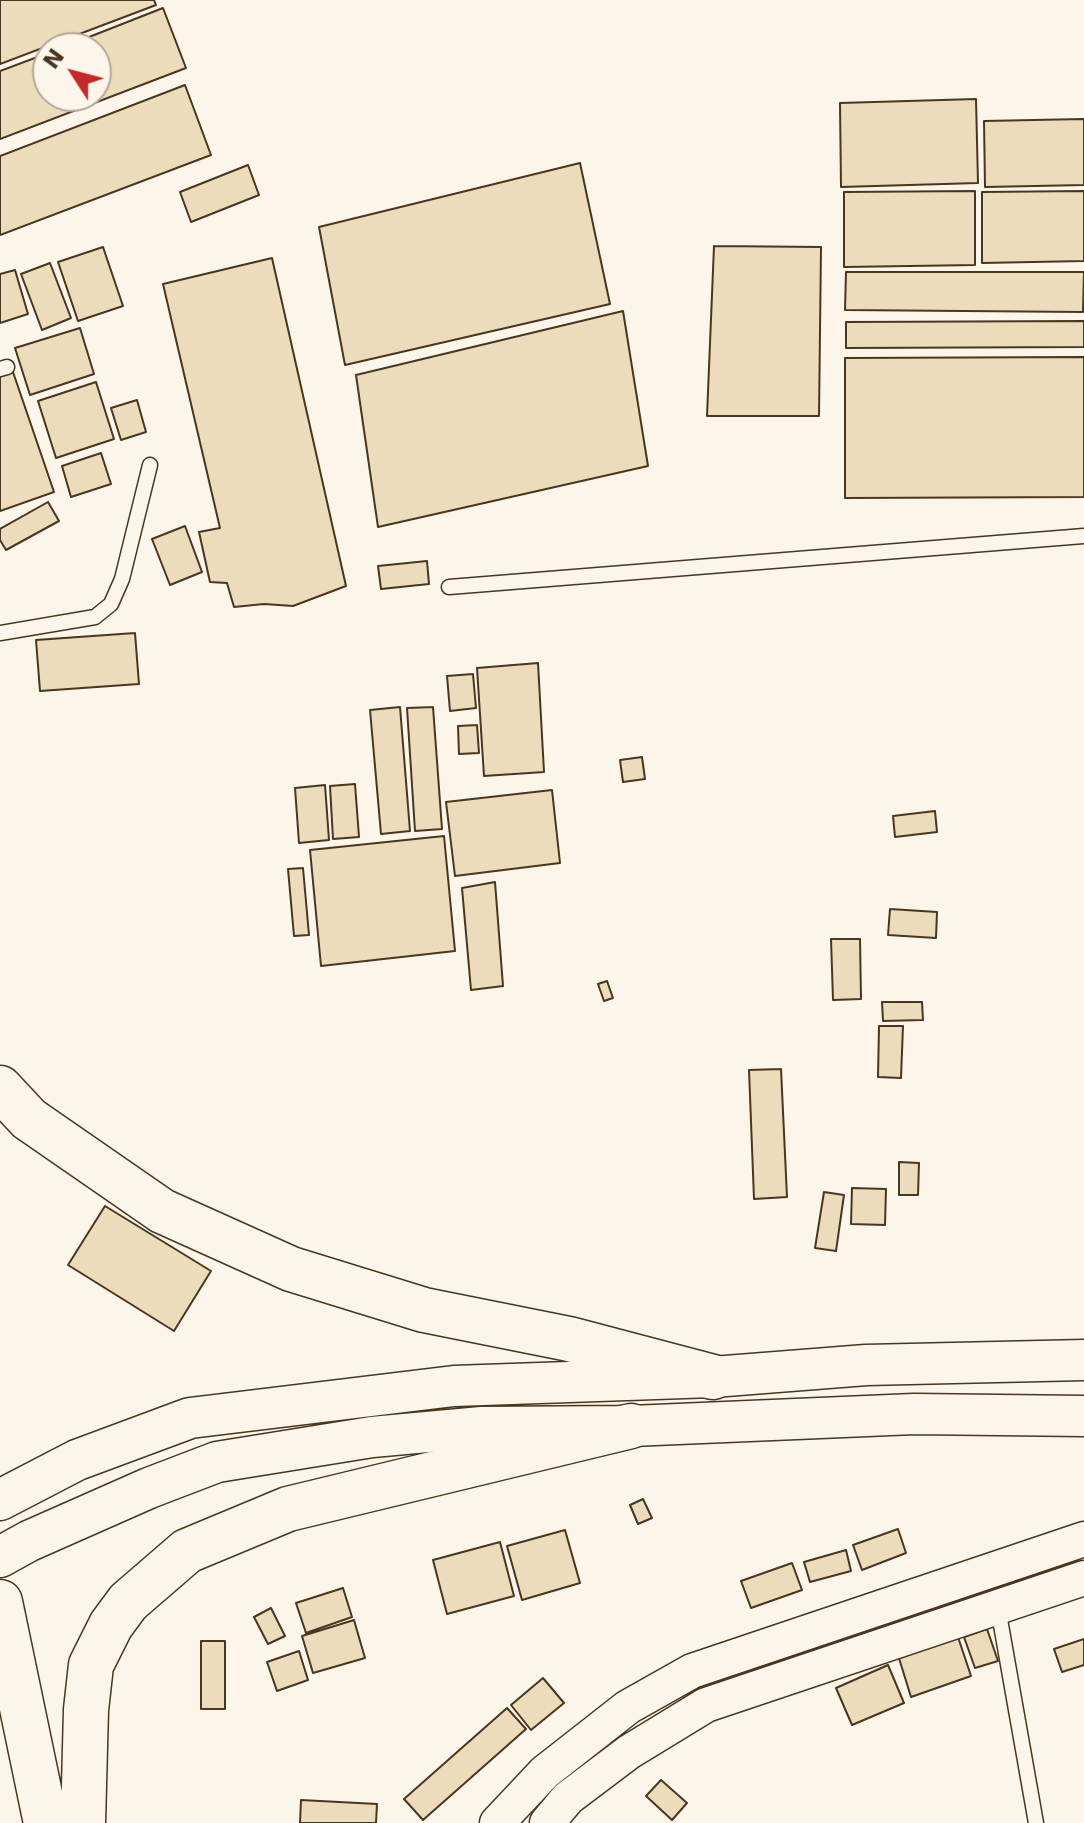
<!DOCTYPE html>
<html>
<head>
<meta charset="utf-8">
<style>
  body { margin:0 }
  #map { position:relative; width:1084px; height:1823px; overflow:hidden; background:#fbf6e9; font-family:"DejaVu Sans",sans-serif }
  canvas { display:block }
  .north { position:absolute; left:32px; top:32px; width:80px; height:80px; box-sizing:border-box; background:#fbf6e9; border:2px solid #b4a999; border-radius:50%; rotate:306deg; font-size:22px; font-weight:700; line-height:32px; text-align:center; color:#4a3520 }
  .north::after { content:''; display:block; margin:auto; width:28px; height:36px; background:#c62828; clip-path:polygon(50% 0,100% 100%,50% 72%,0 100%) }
</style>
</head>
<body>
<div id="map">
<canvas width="1084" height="1823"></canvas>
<div class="north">N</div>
</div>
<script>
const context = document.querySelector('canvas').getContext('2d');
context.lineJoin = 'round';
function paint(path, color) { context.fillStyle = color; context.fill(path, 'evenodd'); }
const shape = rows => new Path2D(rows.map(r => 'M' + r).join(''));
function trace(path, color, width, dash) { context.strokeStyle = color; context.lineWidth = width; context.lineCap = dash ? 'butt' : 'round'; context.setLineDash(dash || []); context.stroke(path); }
const building = shape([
  [0,0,154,0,156,5,0,64,0,0],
  [163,8,186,68,0,139,0,71,48,53,48,96,96,96,96,48,61,48,163,8],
  [185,85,211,155,0,235,0,156,185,85],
  [976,99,978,183,841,187,840,103,976,99],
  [1084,119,1084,185,985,187,984,121,1084,119],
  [580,163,610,304,345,365,319,227,580,163],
  [248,165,259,195,191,222,180,192,248,165],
  [975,191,975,265,844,267,844,192,975,191],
  [1084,191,1084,261,982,263,982,192,1084,191],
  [714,246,821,247,819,416,707,416,714,246],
  [103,247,123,306,78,321,58,262,103,247],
  [272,258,346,586,293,606,264,604,234,607,227,583,210,582,199,532,220,528,163,284,272,258],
  [50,263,71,318,42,330,21,274,50,263],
  [15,270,28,314,0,323,0,274,15,270],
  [846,272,1084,272,1083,312,845,310,846,272],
  [623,311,648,466,378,527,356,375,623,311],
  [1084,321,1084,347,846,348,846,322,1084,321],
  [80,328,94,374,30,395,15,348,80,328],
  [1084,357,1084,497,845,498,845,358,1084,357],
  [13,372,54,492,0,511,0,376,13,372],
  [96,382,114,439,56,458,38,401,96,382],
  [137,400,146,432,121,440,111,408,137,400],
  [101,453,111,484,71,497,62,466,101,453],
  [48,502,59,521,6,550,0,540,0,529,48,502],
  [185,526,202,572,170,585,152,539,185,526],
  [427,561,429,584,381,589,378,566,427,561],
  [135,633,139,684,40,691,36,640,135,633],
  [538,663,544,772,484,776,477,668,538,663],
  [473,674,476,708,450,711,447,676,473,674],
  [400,707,410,831,381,834,370,710,400,707],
  [433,707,442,829,415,831,407,708,433,707],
  [477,725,479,753,459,754,458,726,477,725],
  [642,757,645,779,623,782,620,760,642,757],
  [355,784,359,837,333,839,330,786,355,784],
  [325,785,329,840,299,843,295,788,325,785],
  [552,790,560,863,455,876,446,802,552,790],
  [935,811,937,832,895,837,893,816,935,811],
  [444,836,455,951,321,966,310,850,444,836],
  [303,868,309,935,294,936,288,869,303,868],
  [495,882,503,986,471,990,462,888,495,882],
  [890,909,937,912,936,938,888,935,890,909],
  [831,939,860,939,861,999,833,1000,831,939],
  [607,981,613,998,604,1001,598,984,607,981],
  [882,1002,922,1002,923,1020,883,1021,882,1002],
  [879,1026,903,1026,901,1078,878,1077,879,1026],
  [781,1069,787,1197,754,1199,749,1070,781,1069],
  [899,1162,919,1163,918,1195,899,1195,899,1162],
  [852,1188,886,1189,885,1225,851,1224,852,1188],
  [824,1192,844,1195,836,1251,815,1248,824,1192],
  [105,1206,211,1271,174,1331,68,1265,105,1206],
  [643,1499,652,1518,638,1524,630,1505,643,1499],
  [898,1529,906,1553,862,1570,853,1545,898,1529],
  [565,1530,580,1583,522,1600,507,1546,565,1530],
  [500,1542,514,1596,447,1614,433,1560,500,1542],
  [846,1550,851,1571,810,1582,804,1562,846,1550],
  [792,1563,802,1590,751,1608,741,1581,792,1563],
  [343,1588,352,1617,306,1633,296,1603,343,1588],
  [271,1608,285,1636,268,1644,254,1617,271,1608],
  [354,1620,365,1658,313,1673,302,1636,354,1620],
  [987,1629,998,1661,975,1668,964,1637,987,1629],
  [957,1634,971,1676,911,1697,898,1655,957,1634],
  [1084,1639,1084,1665,1062,1672,1054,1649,1084,1639],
  [201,1641,225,1641,225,1709,201,1709,201,1641],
  [299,1651,308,1680,277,1691,267,1662,299,1651],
  [888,1665,904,1703,852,1725,836,1688,888,1665],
  [543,1678,564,1703,531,1730,511,1705,543,1678],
  [507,1708,526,1729,423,1820,404,1799,507,1708],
  [661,1780,687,1803,672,1820,646,1796,661,1780],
  [301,1800,377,1804,376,1823,300,1823,301,1800]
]);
paint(building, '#ecdcbc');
trace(building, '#4a3520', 2);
const service = shape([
  [0,369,7,367],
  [449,587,1084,536],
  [0,633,95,617,111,604,122,579,150,465],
  [998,1608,1036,1823]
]);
const tertiary = shape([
  [497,1823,545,1772,628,1707,692,1671,1084,1539],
  [547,1823,568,1798,629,1752,706,1705,1084,1578]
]);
const secondary = shape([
  [0,1500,77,1460,190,1418,454,1386,713,1377,866,1365,1084,1360],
  [0,1557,29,1541,149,1488,217,1462,372,1437,482,1427,631,1426,914,1414,1084,1416]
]);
const primary = shape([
  [0,1088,29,1119,162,1211,291,1269,424,1310,569,1339,713,1377],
  [0,1602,46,1823],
  [83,1823,86,1710,91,1665,111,1625,128,1602,187,1551,288,1509,631,1426]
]);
trace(service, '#4a3520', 17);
trace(tertiary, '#4a3520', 37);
trace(secondary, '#4a3520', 43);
trace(primary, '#4a3520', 47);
trace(service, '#fbf6e9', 14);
trace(tertiary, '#fbf6e9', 34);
trace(secondary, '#fbf6e9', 40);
trace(primary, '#fbf6e9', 44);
</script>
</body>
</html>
